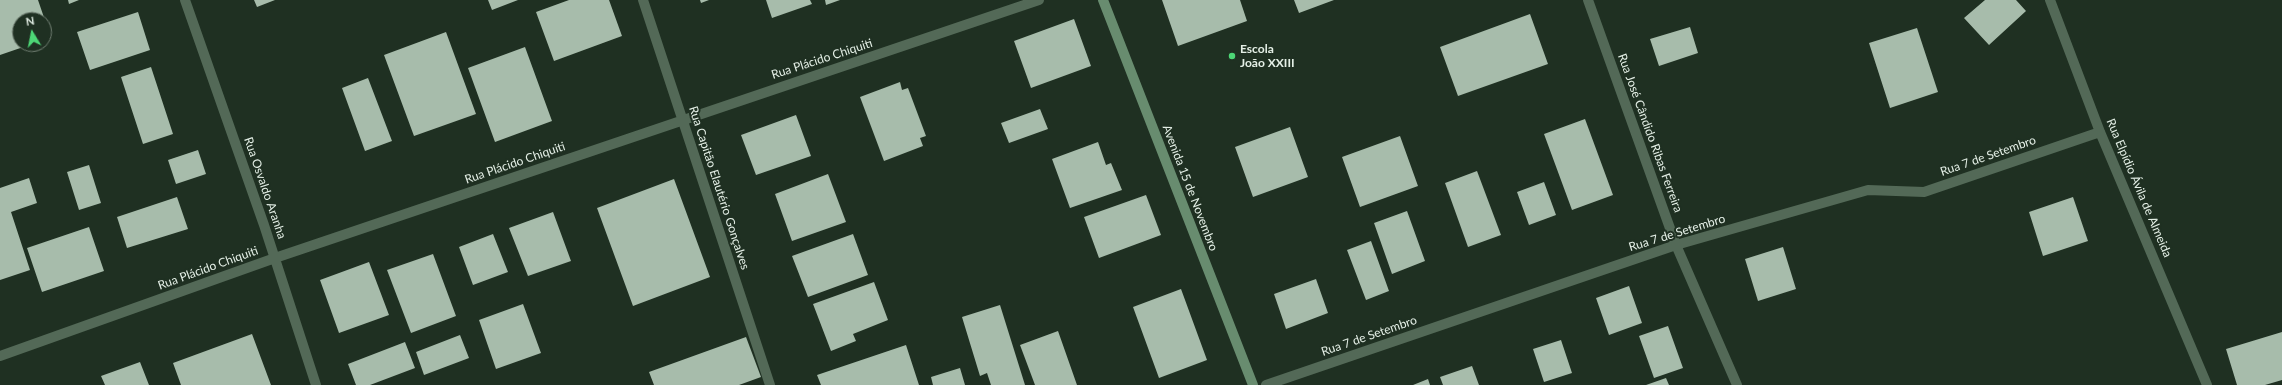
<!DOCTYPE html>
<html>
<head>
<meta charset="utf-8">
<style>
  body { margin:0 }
  #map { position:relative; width:2282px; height:385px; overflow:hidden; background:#1f3022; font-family:Lato,sans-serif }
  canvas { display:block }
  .north { position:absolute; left:12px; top:12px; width:40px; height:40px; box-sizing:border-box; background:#1f3022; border:1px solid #6e7c70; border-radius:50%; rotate:350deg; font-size:11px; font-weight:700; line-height:16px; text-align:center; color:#e4efe6 }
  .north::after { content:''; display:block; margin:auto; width:14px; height:18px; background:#4dd676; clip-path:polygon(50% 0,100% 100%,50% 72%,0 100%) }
</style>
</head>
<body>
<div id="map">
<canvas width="2282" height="385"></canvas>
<div class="north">N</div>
</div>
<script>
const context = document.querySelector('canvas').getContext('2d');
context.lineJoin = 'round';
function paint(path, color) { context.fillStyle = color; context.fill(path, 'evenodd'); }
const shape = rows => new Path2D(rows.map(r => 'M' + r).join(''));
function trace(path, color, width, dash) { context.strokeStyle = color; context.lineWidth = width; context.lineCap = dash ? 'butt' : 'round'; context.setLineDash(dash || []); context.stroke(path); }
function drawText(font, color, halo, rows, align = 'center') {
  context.font = font + ' Lato,sans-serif'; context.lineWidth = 4; context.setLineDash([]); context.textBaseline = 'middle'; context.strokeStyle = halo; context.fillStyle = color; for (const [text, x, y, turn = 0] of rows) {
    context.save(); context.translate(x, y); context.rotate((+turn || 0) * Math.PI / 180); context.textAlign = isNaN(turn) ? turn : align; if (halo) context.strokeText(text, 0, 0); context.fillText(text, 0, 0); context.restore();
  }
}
paint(shape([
  [0,0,38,0,51,38,44,40,44,20,20,20,20,44,32,44,0,55],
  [68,0,79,0,69,4],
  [254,0,275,0,257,7],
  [488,0,518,0,492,10],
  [569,0,609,0,622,36,554,61,536,12],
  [700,0,709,0,701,3],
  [766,0,810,0,812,4,772,18],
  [825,0,840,0,826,5],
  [1162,0,1240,0,1247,21,1178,46],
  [1294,0,1334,0,1299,13],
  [1985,0,2016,0,2026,11,1989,45,1964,18],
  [138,12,150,50,90,70,77,32],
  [1530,14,1548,64,1458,96,1440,47],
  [1074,19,1091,66,1031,88,1014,41],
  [1690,27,1698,53,1659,66,1650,39],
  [1917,28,1938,92,1890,108,1869,43],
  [446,32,476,114,414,136,384,55],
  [525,47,552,121,495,142,468,68],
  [151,67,173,134,143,144,121,77],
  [368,78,392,141,365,151,342,88],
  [900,82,902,90,908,88,926,136,920,138,923,146,884,161,860,97],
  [1040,109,1048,129,1009,143,1001,123],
  [796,115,811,156,756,175,741,135],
  [1585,119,1613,195,1572,210,1544,134],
  [1290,127,1308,177,1253,197,1235,147],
  [1400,136,1418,186,1360,207,1342,157],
  [1098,142,1106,165,1111,163,1122,190,1070,208,1052,159],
  [198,150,206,174,176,184,168,160],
  [89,165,101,203,79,210,67,172],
  [1477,171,1501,235,1468,247,1445,183],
  [828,174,846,222,792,241,775,194],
  [29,178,37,203,11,212,30,270,0,280,0,188],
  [674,179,710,277,633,306,597,208],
  [1544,182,1556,215,1529,225,1517,192],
  [1146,195,1161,235,1099,258,1084,217],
  [177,197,188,229,127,248,117,217],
  [2073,197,2088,241,2043,256,2029,212],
  [1407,211,1425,261,1392,274,1374,223],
  [553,212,571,261,528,276,509,228],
  [89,227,104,271,42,292,27,248],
  [493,234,508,272,473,285,459,247],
  [853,234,868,275,808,297,792,256],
  [1371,241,1389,291,1366,300,1347,250],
  [1783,247,1796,289,1758,301,1745,259],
  [433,254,456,316,411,333,387,270],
  [369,262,389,315,339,333,320,280],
  [1316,279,1328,313,1286,329,1274,294],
  [874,282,888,320,853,334,856,341,831,351,813,304],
  [1629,286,1642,323,1609,335,1596,298],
  [1181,289,1207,360,1159,378,1133,307],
  [523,304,541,353,496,369,479,320],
  [1000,305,1025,385,991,385,987,373,980,376,962,317],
  [1668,326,1683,368,1654,378,1639,336],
  [1058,331,1077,385,1035,385,1020,345],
  [2282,332,2282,380,2265,385,2237,385,2226,349],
  [252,334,271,385,181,385,173,363],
  [460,335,469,358,424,375,416,352],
  [746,337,761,377,739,385,654,385,649,372],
  [1561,340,1572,373,1544,382,1533,349],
  [405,342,415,368,370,385,356,385,348,364],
  [906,345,919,385,821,385,817,375],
  [140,362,149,385,105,385,101,376],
  [1472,366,1479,385,1443,385,1440,377],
  [960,368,965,385,933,385,931,377],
  [1666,378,1669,385,1646,385],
  [1428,379,1430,385,1413,385]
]), '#a7bcab');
trace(shape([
  [185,0,264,225,316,385],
  [643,0,770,385],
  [1588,0,1676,245,1737,385],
  [2050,0,2100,132,2207,385],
  [0,356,275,258,1039,0],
  [1266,385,1676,245,1868,190,1924,192,2100,132]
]), '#536957', 10);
trace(shape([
  [1103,0,1253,385]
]), '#688c6f', 10);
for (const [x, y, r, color] of [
  [1232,56,4,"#4dd676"]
]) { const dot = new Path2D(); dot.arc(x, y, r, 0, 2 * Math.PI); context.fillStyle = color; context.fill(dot); trace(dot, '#1f3022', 1.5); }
drawText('bold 12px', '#e4efe6', '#1f3022', [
  ["Escola",1240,49],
  ["João XXIII",1240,63]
], 'left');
drawText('12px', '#e4efe6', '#1f3022', [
  ["Rua Plácido Chiquiti",822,59,-18],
  ["Rua José Cândido Ribas Ferreira",1650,133,70],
  ["Rua 7 de Setembro",1988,156,-19],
  ["Rua Plácido Chiquiti",515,163,-19],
  ["Rua Osvaldo Aranha",265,188,71],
  ["Rua Capitão Elautério Gonçalves",719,188,72],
  ["Avenida 15 de Novembro",1190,188,69],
  ["Rua Elpídio Ávila de Almeida",2139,188,67],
  ["Rua 7 de Setembro",1677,233,-17],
  ["Rua Plácido Chiquiti",208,268,-20],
  ["Rua 7 de Setembro",1369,336,-19]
]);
</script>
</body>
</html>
